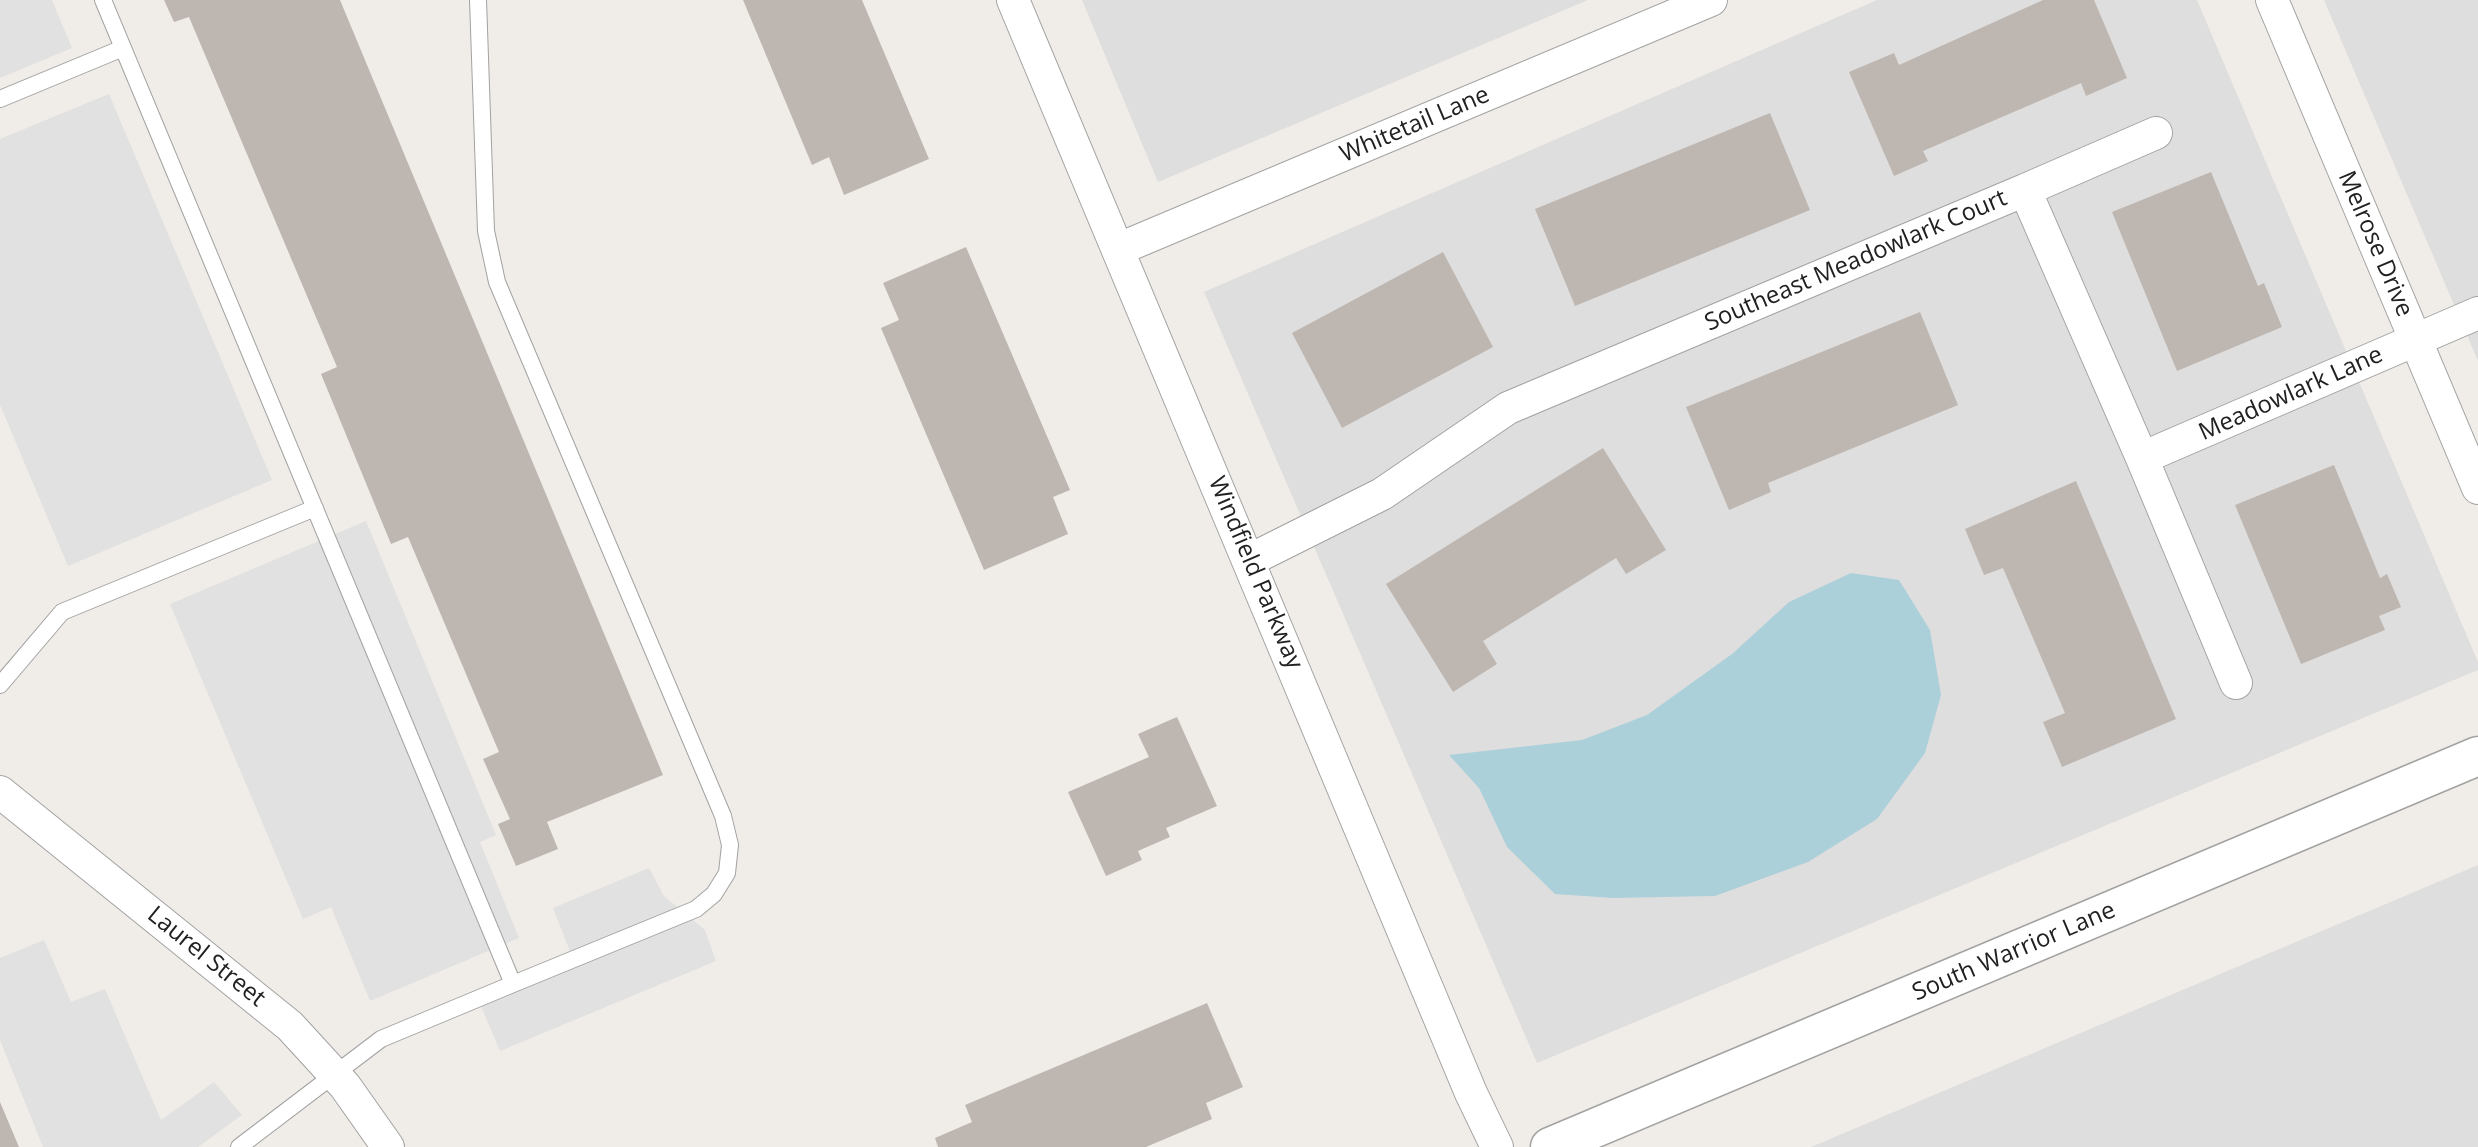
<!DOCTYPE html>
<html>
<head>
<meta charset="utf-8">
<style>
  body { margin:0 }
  canvas { display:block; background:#f0ede8 }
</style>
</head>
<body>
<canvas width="2478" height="1147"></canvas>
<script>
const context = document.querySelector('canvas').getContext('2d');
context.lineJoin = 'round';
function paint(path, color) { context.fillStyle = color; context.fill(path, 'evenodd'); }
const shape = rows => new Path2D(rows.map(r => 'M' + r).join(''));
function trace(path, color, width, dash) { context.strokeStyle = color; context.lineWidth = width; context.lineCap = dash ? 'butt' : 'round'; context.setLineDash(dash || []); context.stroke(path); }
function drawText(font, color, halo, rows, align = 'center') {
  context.font = font + ' "Open Sans",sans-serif'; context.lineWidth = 5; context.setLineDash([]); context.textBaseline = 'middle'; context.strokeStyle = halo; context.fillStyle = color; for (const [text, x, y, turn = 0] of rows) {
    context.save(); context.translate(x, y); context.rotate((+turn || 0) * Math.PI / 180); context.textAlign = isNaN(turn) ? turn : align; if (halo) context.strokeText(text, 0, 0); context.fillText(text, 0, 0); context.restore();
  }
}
paint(shape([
  [1082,0,1588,0,1158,182],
  [1877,0,2197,0,2478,662,2478,670,1537,1063,1204,292],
  [2324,0,2478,0,2478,361],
  [2478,865,2478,1147,1811,1147]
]), '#dfdede');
paint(shape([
  [0,0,52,0,72,48,0,78],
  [109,94,272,480,68,566,0,405,0,139],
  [366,521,496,835,480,842,519,938,370,1001,331,907,303,919,170,604],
  [649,868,664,896,705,930,716,961,500,1051,478,999,573,959,553,908],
  [44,940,71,1002,105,989,161,1120,214,1082,242,1115,198,1147,43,1147,0,1040,0,958]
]), '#e1e1e1');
paint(shape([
  [1851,573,1899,580,1930,630,1941,695,1925,753,1877,819,1808,862,1715,896,1613,898,1555,894,1507,847,1479,788,1449,755,1582,740,1647,715,1732,654,1789,602]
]), '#acd0da');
paint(shape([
  [164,0,340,0,663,775,547,822,558,849,516,866,498,824,510,819,483,759,499,752,408,537,391,544,321,374,337,367,189,17,174,22],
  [743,0,862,0,929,159,844,195,829,157,812,165],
  [2043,0,2094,0,2127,78,2086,96,2081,83,1923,151,1928,161,1894,176,1849,72,1894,53,1899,65],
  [1770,113,1810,210,1575,306,1535,209],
  [2211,172,2258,286,2264,283,2282,327,2177,371,2112,212],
  [966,247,1070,490,1053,497,1068,534,984,570,881,328,899,320,883,283],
  [1443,252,1493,347,1342,428,1292,333],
  [1920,312,1958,405,1768,483,1771,492,1729,510,1686,407],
  [1603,448,1666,550,1626,574,1616,558,1483,641,1497,664,1453,692,1386,584],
  [2334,465,2380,578,2387,574,2401,607,2379,616,2385,630,2301,664,2235,505],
  [2076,481,2176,719,2062,767,2043,722,2065,713,2003,568,1984,575,1965,529],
  [1177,717,1217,806,1166,828,1170,837,1138,851,1142,860,1106,876,1068,792,1149,757,1138,734],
  [1207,1003,1243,1087,1206,1103,1212,1119,1146,1147,938,1147,935,1138,972,1122,965,1105],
  [0,1102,19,1147,0,1147]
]), '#beb7b1');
const service = shape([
  [103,0,513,984,381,1039,239,1147],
  [478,0,486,231,497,282,723,816,730,845,727,873,714,894,696,909,513,984],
  [0,99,123,48],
  [0,685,62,612,315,508]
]);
const minor = shape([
  [1013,0,1471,1093,1497,1147],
  [2272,0,2478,488],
  [2025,190,2156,133],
  [1119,249,1711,0],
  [2142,458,2478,313],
  [1250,560,1382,494,1508,408,2025,190,2142,458,2236,683],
  [0,792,290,1026,345,1086,388,1147]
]);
const tertiary = shape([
  [1550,1147,2478,756]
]);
trace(service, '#a2a2a2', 18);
trace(minor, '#a2a2a2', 34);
trace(tertiary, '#a2a2a2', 41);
trace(service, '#fff', 16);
trace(minor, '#fff', 32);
trace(tertiary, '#fff', 38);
drawText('24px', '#212121', '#fff', [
  ["Whitetail Lane",1415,125,-23],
  ["Melrose Drive",2375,244,67],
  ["Southeast Meadowlark Court",1856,261,-23],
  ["Meadowlark Lane",2291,394,-24],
  ["Windfield Parkway",1255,573,67],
  ["South Warrior Lane",2014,952,-23],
  ["Laurel Street",206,957,39]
]);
</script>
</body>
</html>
